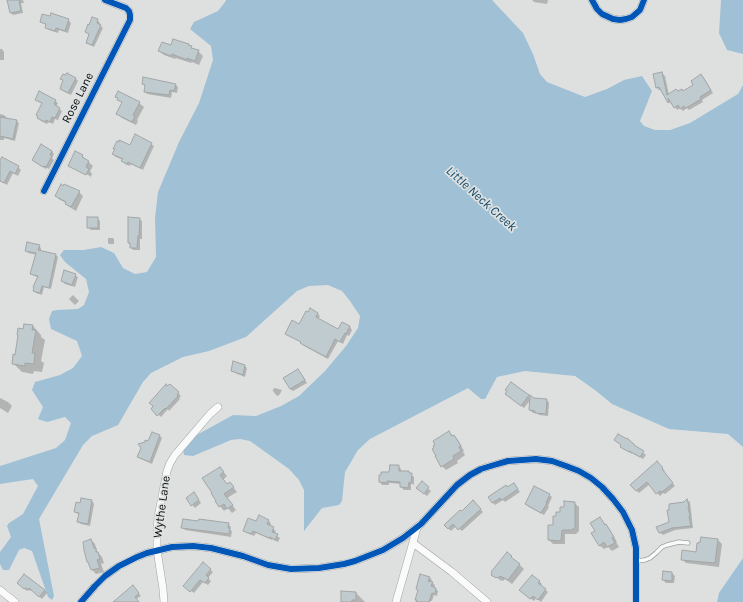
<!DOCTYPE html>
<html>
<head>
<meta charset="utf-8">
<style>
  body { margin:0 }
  canvas { display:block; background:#dee0e0 }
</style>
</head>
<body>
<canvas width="743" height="602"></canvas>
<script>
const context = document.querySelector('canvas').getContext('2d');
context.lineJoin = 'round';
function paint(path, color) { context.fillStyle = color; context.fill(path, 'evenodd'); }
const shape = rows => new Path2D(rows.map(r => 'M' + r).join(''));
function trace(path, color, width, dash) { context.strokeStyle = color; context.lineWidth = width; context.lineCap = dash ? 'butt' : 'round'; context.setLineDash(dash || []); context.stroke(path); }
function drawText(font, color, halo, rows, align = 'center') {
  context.font = font + ' Karla,sans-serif'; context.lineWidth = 3.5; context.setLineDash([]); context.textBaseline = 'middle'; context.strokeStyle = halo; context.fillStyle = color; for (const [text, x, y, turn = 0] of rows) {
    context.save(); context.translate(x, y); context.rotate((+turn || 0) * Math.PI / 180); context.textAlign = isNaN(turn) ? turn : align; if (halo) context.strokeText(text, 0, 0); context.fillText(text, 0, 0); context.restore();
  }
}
paint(shape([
  [226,0,492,0,523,33,533,54,540,74,547,82,585,97,607,89,624,80,642,76,652,91,640,121,644,126,655,130,670,130,690,123,738,94,743,85,743,447,728,434,669,429,612,404,595,390,575,376,525,371,497,377,485,399,481,399,468,388,370,439,358,450,345,472,342,501,339,505,322,508,304,531,304,490,299,480,289,469,250,441,240,439,231,440,193,456,184,455,183,450,193,437,233,415,256,416,281,406,299,396,325,371,346,346,358,328,360,316,350,301,342,291,328,285,309,286,297,291,246,337,209,351,183,357,151,373,143,382,118,425,92,436,83,445,39,519,54,596,52,600,48,597,32,551,24,548,19,550,9,570,3,570,0,564,0,552,11,537,7,526,9,523,23,514,38,486,33,479,0,484,0,466,56,448,65,440,71,423,65,417,47,422,38,419,43,407,32,390,35,382,60,375,73,368,82,356,77,341,51,329,49,319,52,311,57,310,78,309,84,305,89,292,86,279,65,262,60,255,64,250,84,250,101,247,114,253,123,268,135,274,147,272,156,257,155,218,158,192,179,142,199,103,213,60,211,46,190,29,194,22,218,11,225,2],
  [721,0,743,0,743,54,727,50,719,33],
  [743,550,743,602,717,602,719,593,743,558]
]), '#a0c0d5');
paint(shape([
  [8,0,23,0,24,3,21,3,23,13,13,15,10,12],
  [532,0,548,0,547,4,534,2],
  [68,20,71,23,68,33,59,30,58,33,49,30,46,27,47,25,44,24,41,21],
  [97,20,100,23,99,25,103,28,94,47,90,45,87,42,90,35,86,32],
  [174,40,188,45,194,50,198,51,203,56,199,65,192,62,191,63,176,58,175,59,164,55,159,51,172,47],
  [0,49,2,49,4,52,4,60,0,60],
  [662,73,665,76,669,95,678,92,683,92,694,85,701,76,704,78,713,93,702,100,703,102,689,110,687,108,683,111,680,108,677,110,670,100,671,104,669,102,661,90,659,90,656,87],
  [61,79,76,79,78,81,71,95,63,91,61,89,64,81],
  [143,84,175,84,178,87,177,93,172,92,171,98,147,94,145,91,146,87],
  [117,97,139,103,144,107,137,120,138,121,136,125,122,118,117,113,123,104],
  [36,99,55,101,58,103,56,107,62,111,58,120,55,119,53,124,49,122,47,124,41,121,38,118,42,104],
  [0,114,4,115,7,118,7,119,16,121,19,123,15,141,4,138,4,140,0,140],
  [151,144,154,146,143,170,131,164,130,166,125,164,123,161,123,160,116,157,113,154,116,150,114,148],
  [52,151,54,154,52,158,54,160,49,169,47,168,46,169,36,163,33,160],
  [82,156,93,166,90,171,92,174,90,178,73,170,90,178,90,176,73,167,73,169,69,166],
  [0,163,18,167,21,170,18,176,13,173,7,185,0,181],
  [79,192,83,196,76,211,71,208,66,204,67,203,60,200,56,196],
  [97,218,100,221,100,230,91,230,88,227],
  [139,219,142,221,142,239,140,239,140,250,133,250,131,247,131,245,129,243],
  [108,238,113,238,114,239,114,244,109,244,108,243],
  [39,246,41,248,41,252,56,255,58,257,51,289,44,287,42,295,36,293,34,291,38,277,34,276,31,273,37,255,28,253,26,250],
  [75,275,78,277,75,287,65,284,62,281],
  [73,295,79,301,75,305,69,299],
  [317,313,320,316,318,319,339,330,342,323,350,327,352,330,349,336,347,335,343,344,338,341,328,359,304,346,301,343,302,342,289,336,300,325],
  [33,326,41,335,41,337,45,340,41,361,44,363,42,372,34,371,33,374,22,372,13,363,24,330],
  [245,366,247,368,245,377,235,373,232,370],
  [301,373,307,383,293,391,290,389],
  [511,383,531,398,533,399,547,400,549,403,548,416,539,415,537,413,533,413,530,410,531,399,524,408,509,397,508,391],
  [170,385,181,396,179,398,180,399,169,411,168,409,161,417,152,409],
  [275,388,282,390,280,394,278,396,276,395,273,391,273,389],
  [0,398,8,402,12,406,8,413,0,408],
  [449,432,458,440,464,451,463,452,465,455,457,461,458,463,446,470,442,466],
  [159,435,162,438,152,464,141,459,138,457,142,448],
  [615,440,634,445,646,455,643,459,632,453,632,454,624,449,621,447,622,445],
  [657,463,665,471,663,472,675,486,665,494,663,493,660,496,650,484,639,493,631,485],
  [398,466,401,469,401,472,408,472,414,477,414,485,411,483,411,490,404,490,401,487,401,484,389,483,389,485,382,485,380,482],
  [220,468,227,476,223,480,227,485,230,483,237,492,227,498,236,510,232,513,228,508,224,511,216,501],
  [422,483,431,491,427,496,420,491],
  [514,484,520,492,505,502,503,500,495,505,493,503,489,497],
  [549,495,552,497,548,506,549,507,544,515,529,507,526,504],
  [196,496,201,503,195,508,187,498],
  [687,500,690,502,693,528,675,530,663,535,660,533,657,527,670,522],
  [92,501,94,504,90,526,81,524,78,522,80,515,78,514,75,512,81,504],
  [473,501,483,512,462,531,456,526,451,531,445,525,462,512],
  [574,503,579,507,579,531,576,534,565,534,565,544,553,544,549,540,554,526,565,508],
  [600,518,610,530,617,542,616,542,619,547,612,551,608,547,604,549,599,545],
  [268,521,271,523,270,526,276,531,274,534,280,538,278,542,272,539,272,540,256,533,254,536,247,533,244,530],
  [228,524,231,527,230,530,232,531,231,537,185,530,183,527],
  [91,540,95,544,97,551,102,557,104,563,101,564,104,572,96,574,92,570],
  [718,540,722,544,719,567,686,563,682,559,697,553],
  [507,553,524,569,512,584,505,579,503,581,501,580,501,581,493,574],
  [204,564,213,572,208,578,211,581,208,585,203,582,194,593,187,588],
  [672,573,675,576,674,583,666,583,663,580],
  [429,577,432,580,431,582,435,585,434,588,438,591,437,596,434,595,432,601,430,601,430,602,417,602,419,591,417,589],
  [539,581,542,584,540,586,548,592,541,602,536,598,534,601,523,593],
  [21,586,45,590,47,593,42,599,32,590,31,591,29,590,27,591],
  [135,589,141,596,136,599,138,602,119,602],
  [356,593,365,602,342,602]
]), '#0003');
const building = shape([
  [7,0,19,0,21,11,10,13,7,0],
  [51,13,69,19,65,31,56,28,55,31,45,28,46,24,40,22,42,14,50,16,51,13],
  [92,17,98,19,97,23,101,25,92,45,86,43,89,34,85,32,88,24,89,25,92,17],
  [173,39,189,44,188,45,192,46,191,48,199,50,195,61,187,58,187,60,172,54,171,56,158,51,162,42,171,45,173,39],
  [662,72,667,95,676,89,678,91,682,89,683,91,693,85,691,81,701,74,711,90,700,97,701,99,686,108,684,106,680,109,678,105,674,108,668,98,669,102,668,103,659,87,656,88,653,74,662,72],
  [67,73,76,78,68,93,60,89,63,80,60,79,63,74,66,75,67,73],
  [143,77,176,84,174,91,170,90,169,95,144,92,145,85,142,84,143,77],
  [39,91,56,100,54,104,55,104,55,105,60,108,55,118,52,117,50,122,46,120,45,122,37,118,38,116,36,115,42,103,35,100,39,91],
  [118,91,140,102,133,115,135,116,132,122,116,114,122,102,117,100,118,98,115,97,118,91],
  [0,117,17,120,13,139,0,136,0,117],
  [135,134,152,143,140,168,128,162,127,164,121,161,123,159,112,154,115,149,113,149,117,141,119,142,119,140,130,145,135,134],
  [41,144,52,151,50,155,52,156,46,167,44,166,43,167,32,160,41,144],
  [75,151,83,155,82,157,89,161,86,167,89,169,86,175,68,166,75,151],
  [2,157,19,166,15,174,10,171,4,183,0,181,0,160,2,157],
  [61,184,63,186,64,184,80,191,71,207,65,204,66,202,55,196,61,184],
  [87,217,98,217,98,228,87,228,87,217],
  [128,217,140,218,139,236,138,236,137,248,130,248,130,243,128,243,128,217],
  [27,242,40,245,38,250,56,254,49,288,42,286,40,293,33,291,34,287,33,287,38,276,30,274,36,253,25,251,27,242],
  [64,270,76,274,72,285,61,281,64,270],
  [310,308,318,313,316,317,338,329,342,322,350,326,346,334,345,333,340,342,335,339,326,357,300,343,301,342,285,334,292,320,299,324,306,311,308,312,310,308],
  [24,324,33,325,32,330,36,330,32,353,35,353,34,364,25,363,25,366,12,364,13,354,15,355,18,335,17,335,18,328,23,329,24,324],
  [233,361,245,365,243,375,231,371,233,361],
  [298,369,305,380,290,389,283,378,298,369],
  [511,382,529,395,521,406,505,394,507,391,505,390,511,382],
  [166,384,167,386,170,384,179,392,177,395,178,396,166,409,165,408,157,416,151,409,153,406,149,403,166,384],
  [530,395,534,398,547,399,546,414,535,413,535,411,529,410,530,395],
  [449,431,452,436,454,435,461,446,459,447,461,451,453,456,454,459,441,467,435,456,436,456,432,449,434,448,433,446,435,445,433,441,449,431],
  [152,432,160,435,150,462,137,457,141,448,138,444,145,442,145,440,148,441,152,432],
  [618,434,627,439,627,438,634,444,634,445,644,451,640,457,629,451,629,452,620,447,621,445,614,440,618,434],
  [657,461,663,468,662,469,673,483,662,492,660,491,656,494,647,482,636,491,630,485,657,461],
  [390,465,399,465,399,471,409,471,409,473,412,473,411,484,409,482,408,488,400,487,400,482,387,481,387,483,379,482,379,475,381,475,381,472,389,472,390,465],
  [220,467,224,472,220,475,227,484,230,482,234,487,224,494,233,505,227,509,224,504,219,507,215,501,216,501,211,493,212,493,202,478,220,467],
  [422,481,429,487,424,494,416,488,422,481],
  [514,483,518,489,502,500,500,498,492,503,488,497,506,485,507,487,514,483],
  [534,486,550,494,546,503,547,503,541,513,525,504,534,486],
  [194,492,199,500,191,506,186,498,194,492],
  [81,498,92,500,88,524,77,522,79,513,74,512,76,502,80,503,81,498],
  [687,499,689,506,688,507,690,516,689,517,691,526,672,528,659,533,656,527,669,522,667,510,669,510,669,504,684,502,687,499],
  [473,500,481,509,458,530,453,524,448,529,444,525,460,510,462,511,473,500],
  [564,501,575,502,575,527,572,530,562,530,561,541,548,540,548,525,553,525,553,516,556,516,556,512,560,512,560,507,564,507,564,501],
  [259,515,269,520,267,524,274,527,272,532,278,534,275,540,270,537,269,538,253,531,251,534,243,531,248,518,256,521,259,515],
  [600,517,605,525,606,524,614,537,612,538,615,543,607,547,604,542,599,546,591,533,595,531,590,523,600,517],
  [183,519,198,521,199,519,229,523,228,528,230,528,229,534,181,528,183,519],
  [701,537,718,539,715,563,681,560,682,550,696,552,697,543,699,543,699,542,700,542,701,537],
  [91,539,94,548,96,548,96,552,98,552,100,559,97,560,100,568,91,570,88,562,87,562,84,550,83,542,91,539],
  [507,552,512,556,511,557,520,564,508,580,500,576,498,578,497,577,496,578,491,575,492,573,491,572,507,552],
  [203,562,211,569,206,575,209,578,205,583,200,580,190,592,183,586,203,562],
  [663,571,672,572,672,581,662,580,663,571],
  [24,574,45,590,39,597,29,588,28,590,26,588,24,589,17,583,24,574],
  [420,574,430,577,428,581,433,582,431,586,436,588,435,594,432,593,429,602,416,602,417,600,415,600,418,590,416,589,420,574],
  [532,575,540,581,538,583,546,589,538,600,533,596,530,599,519,590,532,575],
  [133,585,139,593,135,597,139,602,113,602,133,585],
  [341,591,356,592,356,600,352,600,352,602,341,602,341,591]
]);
paint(building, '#bfcbce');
trace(building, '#a4a6a6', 1);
const service = shape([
  [637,561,645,560,650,558,656,553,662,547,667,545,679,542,688,543]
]);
const minor = shape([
  [592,0,597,9,602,14,613,19,620,20,626,19,632,17,640,10,644,0],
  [44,191,130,20,130,15,129,11,126,8,105,0],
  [413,543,452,572,487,602],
  [0,590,15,602],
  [81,602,95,586,105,576,119,566,137,557,147,553,172,547,193,546,211,548,243,556,268,565,291,569,319,568,344,564,355,561,383,550,403,538,421,524,457,485,470,475,481,469,494,465,508,461,536,459,552,461,566,466,579,471,591,478,602,487,613,499,623,512,632,530,636,548,636,602],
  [164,602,163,589,157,550,157,533,158,517,167,471,170,463,175,455,210,414,218,407],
  [396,602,417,528]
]);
trace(service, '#9ea0a0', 5);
trace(minor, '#9ea0a0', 8);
trace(service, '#fafafa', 3.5);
trace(minor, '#fafafa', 7);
trace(shape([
  [592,0,597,9,602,14,613,19,620,20,626,19,632,17,640,10,644,0],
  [44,191,130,20,130,15,129,11,126,8,105,0],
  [81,602,95,586,105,576,119,566,137,557,147,553,172,547,193,546,211,548,243,556,268,565,291,569,319,568,344,564,355,561,383,550,403,538,421,524,457,485,470,475,481,469,494,465,508,461,536,459,552,461,566,466,579,471,591,478,602,487,613,499,623,512,632,530,636,548,636,602]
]), '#0057b8', 6);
drawText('12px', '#0d0e0e', '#dde1e1', [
  ["Rose Lane",78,98,-63],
  ["Wythe Lane",162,507,-82]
]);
drawText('italic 13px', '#144c6a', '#dde1e1', [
  ["Little Neck Creek",481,199,42]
]);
</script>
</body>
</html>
